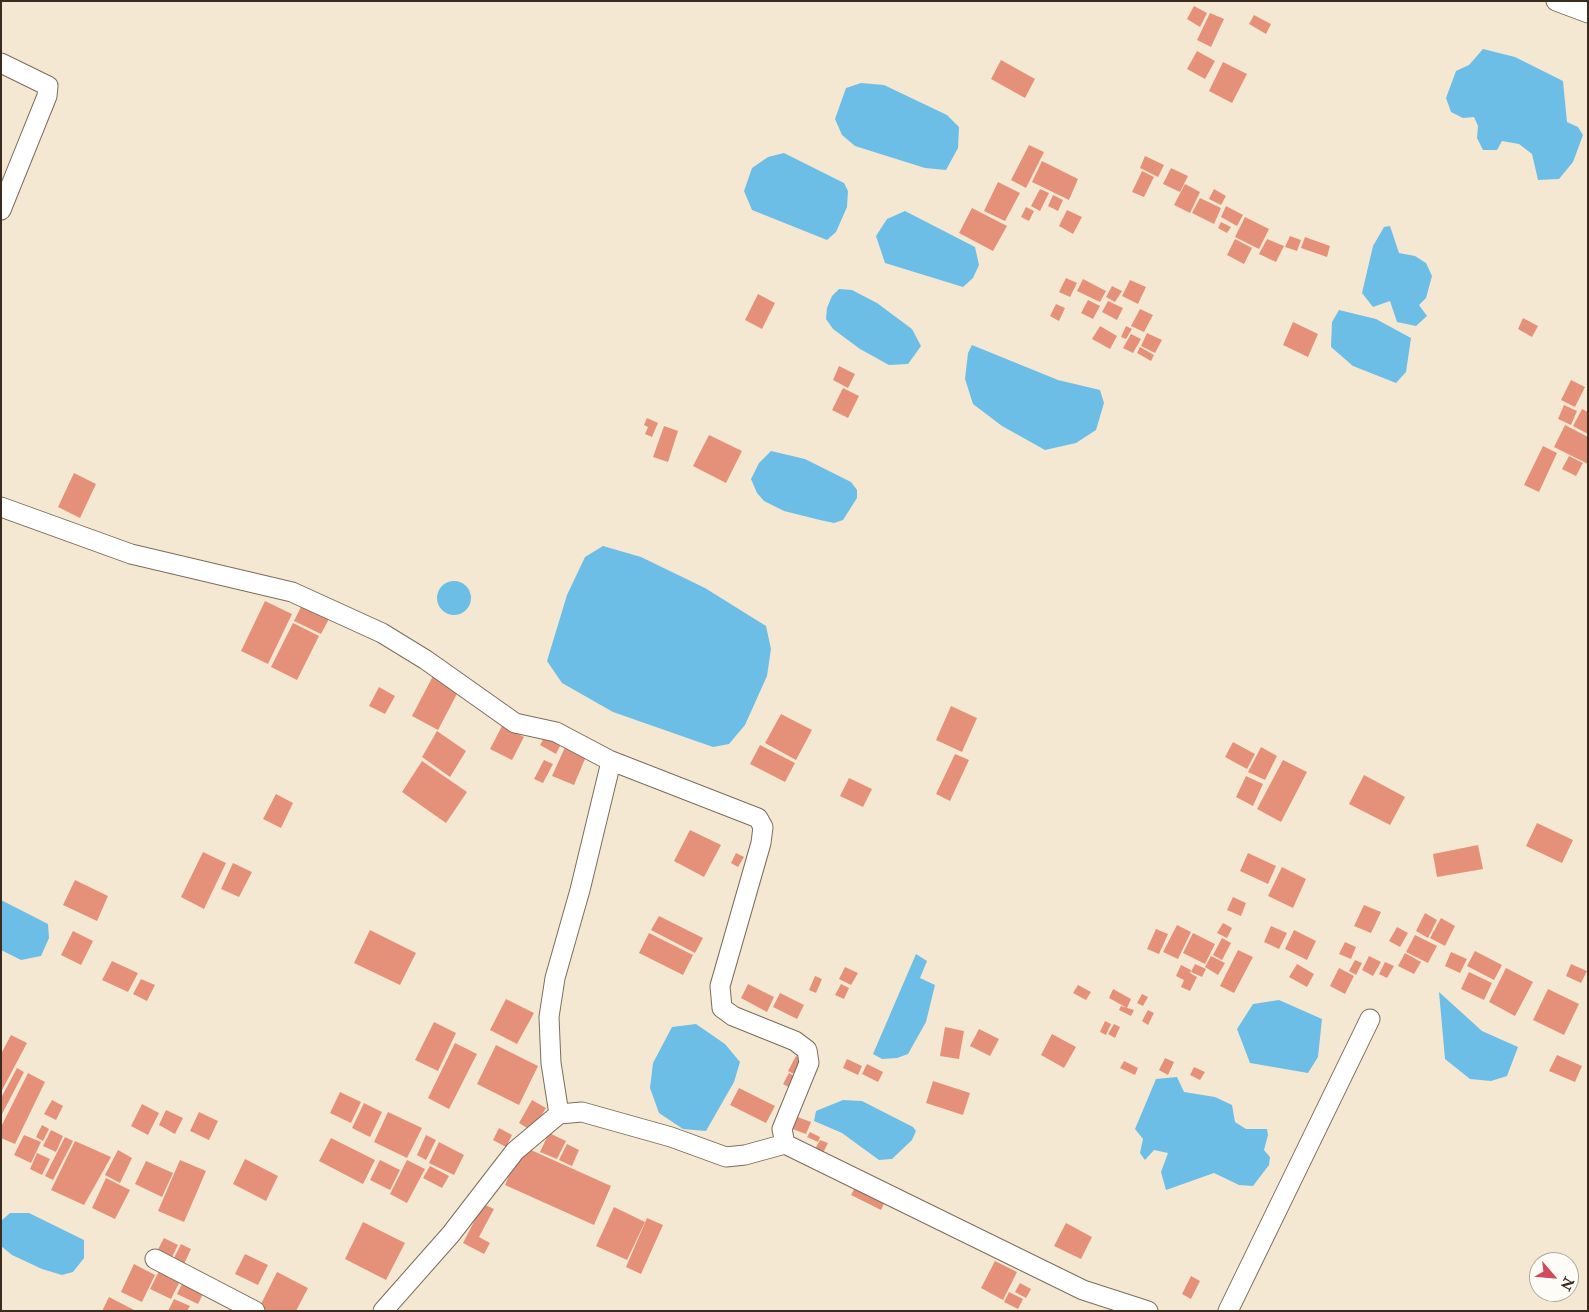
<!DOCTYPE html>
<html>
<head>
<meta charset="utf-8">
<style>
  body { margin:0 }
  #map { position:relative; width:1589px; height:1312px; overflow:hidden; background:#f5e8d2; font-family:"IM FELL Double Pica",serif }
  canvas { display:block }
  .frame { position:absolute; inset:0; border:2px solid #3b2a1e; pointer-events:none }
  .north { position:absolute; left:1529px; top:1252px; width:50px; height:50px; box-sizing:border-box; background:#fdfcf7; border:1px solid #afa8a0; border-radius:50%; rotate:117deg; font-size:14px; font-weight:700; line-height:20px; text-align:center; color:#3b2a1e }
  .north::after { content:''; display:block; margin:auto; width:18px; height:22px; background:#d1495b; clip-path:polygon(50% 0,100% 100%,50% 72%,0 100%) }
</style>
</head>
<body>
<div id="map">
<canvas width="1589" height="1312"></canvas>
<div class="frame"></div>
<div class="north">N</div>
</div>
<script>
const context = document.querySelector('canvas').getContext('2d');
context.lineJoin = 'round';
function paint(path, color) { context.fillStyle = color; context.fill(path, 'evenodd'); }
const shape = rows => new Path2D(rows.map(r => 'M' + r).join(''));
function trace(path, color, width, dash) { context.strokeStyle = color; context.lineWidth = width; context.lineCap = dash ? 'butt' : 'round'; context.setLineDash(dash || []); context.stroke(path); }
paint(shape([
  [1483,49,1515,57,1563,81,1567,122,1578,127,1583,135,1573,162,1559,179,1538,180,1532,154,1519,144,1502,141,1497,150,1483,150,1477,138,1478,126,1474,117,1463,118,1451,112,1446,98,1456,71,1469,65],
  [861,83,884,85,947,115,959,127,958,148,946,170,925,168,855,146,842,135,835,119,846,88],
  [784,153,844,183,848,191,847,207,836,232,827,240,752,210,744,191,752,168,768,157],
  [905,211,975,247,979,265,973,278,963,287,885,263,876,236,887,219],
  [1390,226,1399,253,1415,256,1426,263,1432,276,1426,298,1419,305,1427,316,1416,326,1397,322,1390,301,1373,307,1362,293,1373,246,1384,227],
  [839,289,852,290,877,303,912,329,921,346,908,364,889,365,860,349,833,329,826,319,827,308,832,296],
  [1339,310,1376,319,1411,338,1406,372,1396,383,1353,366,1331,347,1332,322],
  [972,345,1058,380,1100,390,1104,403,1096,430,1076,443,1045,450,1002,426,973,404,965,379,968,353],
  [771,451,805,459,851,482,857,490,857,498,843,520,834,523,820,520,784,511,764,501,757,493,751,479,759,463],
  [603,546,641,557,705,588,766,626,771,649,767,676,745,725,729,744,713,747,613,712,562,683,547,661,567,595,585,557],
  '437 598a17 17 0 1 1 34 0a17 17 0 1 1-34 0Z',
  [1,900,48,924,49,938,41,956,21,960,1,950],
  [916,954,927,961,920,978,935,985,926,1022,908,1054,897,1058,882,1059,873,1054],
  [1439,992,1482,1031,1518,1047,1507,1076,1491,1081,1470,1079,1445,1059],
  [1279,1000,1322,1019,1318,1057,1308,1073,1250,1063,1237,1029,1253,1004],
  [696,1024,725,1044,740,1062,734,1082,706,1131,683,1129,659,1113,650,1088,653,1063,672,1027],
  [1177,1077,1184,1092,1215,1097,1232,1105,1235,1122,1246,1129,1267,1129,1268,1135,1264,1150,1270,1157,1269,1165,1253,1186,1239,1185,1214,1173,1166,1190,1161,1172,1168,1153,1154,1150,1145,1160,1140,1153,1143,1139,1135,1129,1156,1079],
  [843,1100,862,1101,913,1127,916,1131,912,1140,892,1159,879,1160,842,1133,814,1121,816,1111],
  [10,1213,29,1213,84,1240,84,1258,73,1272,62,1275,42,1269,12,1255,1,1246,1,1221]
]), '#6cbee7');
paint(shape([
  [1194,6,1207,13,1200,27,1187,19],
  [1210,13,1224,19,1211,47,1197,40],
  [1254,15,1271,24,1266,34,1249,24],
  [1197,51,1215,61,1205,79,1187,69],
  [1001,60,1035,79,1025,98,991,79],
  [1223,62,1247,74,1232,103,1209,91],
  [1029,145,1044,152,1026,188,1011,180],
  [1145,156,1164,165,1158,177,1140,168],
  [1042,161,1078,179,1069,200,1032,182],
  [1171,168,1188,176,1180,192,1163,184],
  [1142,171,1154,177,1144,197,1132,192],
  [998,182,1020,193,1005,221,984,211],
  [1185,184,1200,192,1190,213,1174,205],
  [1040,189,1049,193,1040,211,1031,206],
  [1214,189,1226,196,1221,205,1209,199],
  [1053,195,1063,200,1058,211,1048,206],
  [1200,198,1221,208,1214,224,1192,213],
  [1226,206,1243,215,1237,226,1221,217],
  [1026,207,1034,211,1029,221,1021,217],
  [972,208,1007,226,993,251,959,233],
  [1067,210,1082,217,1073,234,1059,226],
  [1245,217,1269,229,1259,249,1235,237],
  [1221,222,1231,227,1227,233,1218,228],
  [1290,236,1301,240,1297,251,1285,247],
  [1305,237,1330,246,1327,257,1301,248],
  [1235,239,1252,248,1244,264,1227,255],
  [1267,239,1284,246,1276,262,1259,254],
  [1066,278,1077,283,1070,297,1059,292],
  [1083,279,1106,291,1100,302,1077,291],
  [1130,280,1146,287,1138,304,1122,296],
  [1112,286,1122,291,1115,302,1106,297],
  [758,294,775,303,762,329,745,320],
  [1088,300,1100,306,1093,319,1081,313],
  [1108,301,1123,308,1117,320,1102,312],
  [1056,304,1065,308,1059,321,1050,316],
  [1140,309,1153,315,1144,332,1131,326],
  [1523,318,1538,326,1532,337,1518,329],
  [1293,322,1318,334,1308,357,1283,345],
  [1100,326,1117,336,1110,349,1092,339],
  [1126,326,1132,329,1126,339,1121,337],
  [1147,333,1162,340,1155,353,1141,346],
  [1131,334,1141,339,1133,353,1123,348],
  [1140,347,1154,355,1151,361,1137,353],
  [839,366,855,374,848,388,833,380],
  [1571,380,1585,387,1575,407,1561,400],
  [843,388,859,396,848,418,832,410],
  [1564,405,1577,411,1571,425,1558,419],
  [1582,409,1588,412,1588,434,1573,426],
  [647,418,658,423,652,437,645,434,648,427,644,425],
  [1565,425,1588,437,1588,464,1554,447],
  [664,426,678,431,668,462,653,457],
  [709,435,742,451,726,483,693,466],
  [1543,446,1557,453,1539,492,1524,485],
  [1569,456,1583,463,1576,476,1562,469],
  [74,473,96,484,80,518,58,507],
  [265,601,292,614,268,664,241,651],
  [303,603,330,617,321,634,294,621],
  [293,623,319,636,297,680,271,667],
  [433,676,459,690,438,730,412,716],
  [379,687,395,696,385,714,369,706],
  [951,706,977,718,962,752,936,740],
  [781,714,812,730,796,760,765,743],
  [502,726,524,737,512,760,490,749],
  [437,731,466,751,450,777,422,757],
  [546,734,562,742,556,754,540,745],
  [1233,742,1255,754,1247,769,1225,757],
  [566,745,587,754,574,785,552,776],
  [760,745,795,763,785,782,750,764],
  [1261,747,1277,756,1265,780,1248,772],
  [955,754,969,760,950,801,936,794],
  [544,760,553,764,543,783,534,779],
  [1283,760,1307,772,1281,822,1257,809],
  [422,761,467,792,446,823,402,792],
  [1364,775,1405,797,1390,825,1349,804],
  [1246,776,1263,784,1253,806,1236,797],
  [849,778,872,789,863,807,840,796],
  [276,794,293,803,281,828,263,819],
  [1537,823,1573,840,1562,863,1526,846],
  [690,830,721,845,704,877,674,861],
  [1478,845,1483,869,1437,877,1433,854],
  [203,852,226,863,204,909,181,897],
  [736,853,744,857,738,867,731,863],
  [1248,853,1276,866,1268,884,1240,871],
  [233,863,252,872,239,897,221,889],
  [1282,867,1306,879,1293,908,1268,896],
  [75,880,108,896,97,921,63,905],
  [1233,897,1246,903,1241,916,1227,910],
  [1364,905,1381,912,1371,933,1354,926],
  [1425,913,1437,920,1428,938,1416,931],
  [659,916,703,938,695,953,651,930],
  [1441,918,1455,926,1445,946,1430,938],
  [1223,923,1232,928,1227,938,1217,933],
  [1177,925,1191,932,1178,959,1163,952],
  [1271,926,1287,933,1279,949,1264,942],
  [1397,927,1408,933,1400,947,1389,941],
  [1156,929,1168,934,1159,954,1147,949],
  [370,930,416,953,400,985,354,963],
  [1294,930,1316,941,1307,960,1285,949],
  [73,931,93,941,81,965,61,955],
  [649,933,693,955,683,975,639,953],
  [1193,933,1215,944,1205,964,1183,953],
  [1415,935,1437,946,1428,963,1406,952],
  [1222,938,1231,943,1222,960,1213,955],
  [1345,942,1356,947,1351,959,1339,954],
  [1238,950,1253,957,1234,993,1220,986],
  [1475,951,1502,965,1494,980,1467,966],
  [1451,952,1467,959,1460,973,1445,966],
  [1405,953,1421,962,1414,974,1398,966],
  [1211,956,1225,963,1218,975,1205,967],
  [1369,956,1381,962,1373,976,1362,970],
  [1355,960,1362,963,1356,975,1349,971],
  [112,961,138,973,128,992,102,980],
  [1385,962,1394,966,1387,978,1379,974],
  [1195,964,1206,969,1202,977,1191,972],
  [1297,964,1314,974,1307,987,1289,977],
  [1571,964,1587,971,1581,983,1566,976],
  [1181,965,1191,970,1190,973,1197,977,1190,991,1181,987,1184,980,1176,976],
  [845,967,858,973,851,985,839,979],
  [1339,968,1354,976,1345,994,1330,986],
  [1506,968,1533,982,1515,1016,1489,1002],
  [1469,972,1492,983,1484,1000,1461,989],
  [815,976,822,979,816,993,809,990],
  [141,979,155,985,147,1001,133,994],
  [748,984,774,997,767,1012,741,998],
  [841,984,849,988,844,999,835,995],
  [1078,985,1091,992,1086,1000,1073,993],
  [1113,989,1131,999,1127,1008,1109,998],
  [1548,989,1579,1004,1564,1035,1533,1020],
  [780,993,804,1005,797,1019,773,1007],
  [1142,994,1148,997,1143,1006,1137,1003],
  [506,999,534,1013,517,1044,490,1030],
  [1121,1006,1134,1010,1131,1016,1119,1010],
  [1148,1010,1154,1013,1148,1025,1142,1021],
  [1105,1021,1111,1024,1106,1035,1100,1032],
  [434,1022,456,1033,438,1071,415,1060],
  [1114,1024,1120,1027,1115,1038,1108,1034],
  [945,1027,964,1031,959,1059,940,1056],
  [979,1029,999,1039,990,1056,970,1046],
  [1052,1034,1076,1047,1064,1068,1041,1055],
  [11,1035,27,1043,1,1092,1,1054],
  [455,1043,477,1054,449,1109,428,1098],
  [496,1045,538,1066,519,1105,477,1084],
  [1557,1055,1582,1066,1575,1082,1549,1071],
  [796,1056,805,1061,798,1076,788,1071],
  [1165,1058,1174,1062,1168,1075,1159,1070],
  [847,1059,862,1066,858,1075,843,1068],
  [1124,1061,1138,1068,1135,1075,1120,1068],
  [867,1064,883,1072,878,1082,862,1074],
  [1194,1067,1205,1072,1200,1080,1190,1075],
  [17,1068,24,1072,1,1116,1,1098],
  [28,1073,45,1082,15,1144,1,1138,1,1127],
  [789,1073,800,1079,794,1090,783,1084],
  [933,1081,970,1093,963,1115,926,1103],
  [739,1088,775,1106,766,1123,730,1105],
  [340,1092,361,1102,351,1123,330,1113],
  [52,1100,63,1106,56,1120,44,1114],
  [532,1100,546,1108,532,1131,519,1123],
  [364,1103,382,1112,370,1137,352,1128],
  [142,1104,159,1113,148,1135,131,1126],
  [166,1110,183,1118,175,1134,159,1125],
  [199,1112,218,1121,209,1140,190,1131],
  [388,1112,422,1128,407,1158,374,1142],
  [792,1115,811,1122,806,1134,787,1127],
  [42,1125,49,1129,43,1141,36,1137],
  [499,1128,512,1135,506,1147,493,1140],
  [51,1130,63,1136,56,1152,43,1146],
  [810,1132,820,1137,818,1142,807,1137],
  [549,1133,566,1141,557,1159,540,1152],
  [24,1135,41,1142,31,1163,14,1155],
  [426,1135,436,1140,426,1160,417,1155],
  [65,1137,73,1141,53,1180,45,1176],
  [331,1138,375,1160,363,1184,319,1161],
  [820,1140,828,1143,822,1155,814,1151],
  [75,1141,111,1157,84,1205,51,1190],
  [439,1142,464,1155,454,1175,429,1163],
  [567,1144,579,1150,572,1166,559,1160],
  [522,1146,611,1186,594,1225,505,1185],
  [118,1150,132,1158,120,1183,105,1175],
  [37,1153,50,1159,42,1175,30,1169],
  [245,1159,278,1176,266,1201,233,1184],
  [180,1160,206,1171,184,1222,158,1211],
  [380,1160,400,1170,390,1190,370,1180],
  [407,1160,425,1169,407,1203,390,1194],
  [146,1161,173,1173,162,1197,135,1184],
  [430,1166,449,1176,442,1188,423,1178],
  [106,1178,130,1190,115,1219,92,1208],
  [858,1182,887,1197,881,1210,851,1195],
  [483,1204,494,1209,479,1237,490,1243,484,1254,463,1243],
  [614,1207,645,1222,627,1260,596,1246],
  [647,1218,663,1225,641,1274,626,1267],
  [363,1222,405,1243,386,1280,345,1259],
  [1066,1223,1092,1237,1081,1259,1054,1246],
  [164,1238,178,1245,168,1265,154,1257],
  [181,1244,191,1249,184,1264,174,1258],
  [245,1254,268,1265,258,1285,235,1274],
  [995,1261,1017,1272,1003,1300,981,1288],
  [134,1264,155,1275,142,1302,121,1292],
  [159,1271,180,1281,171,1299,150,1289],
  [277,1272,308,1288,296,1311,266,1311,259,1308],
  [186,1276,207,1286,198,1304,177,1294],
  [1191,1276,1200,1281,1191,1299,1182,1294],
  [1020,1283,1031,1289,1026,1298,1015,1292],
  [1009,1292,1023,1299,1018,1309,1004,1302],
  [109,1297,136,1311,102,1311],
  [174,1299,190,1306,187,1311,168,1311]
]), '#e59179');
const minor = shape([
  [1556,1,1588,13],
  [1,63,48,86,47,96,1,210],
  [1,507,131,554,292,592,382,633,426,660,515,723,556,732,609,760,758,818,763,827,761,843,720,986,722,1008,733,1016,795,1041,807,1050,809,1063,782,1129,785,1144,1083,1290,1148,1311],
  [559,1114,551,1063,549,1017,555,978,580,890,610,766,609,760],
  [155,1259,255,1311],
  [383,1311,451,1234,515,1151,559,1114,582,1112,671,1137,726,1157,745,1155,785,1144],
  [1228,1311,1370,1019]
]);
trace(minor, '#7c6c5d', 21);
trace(minor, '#fff', 19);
</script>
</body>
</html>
